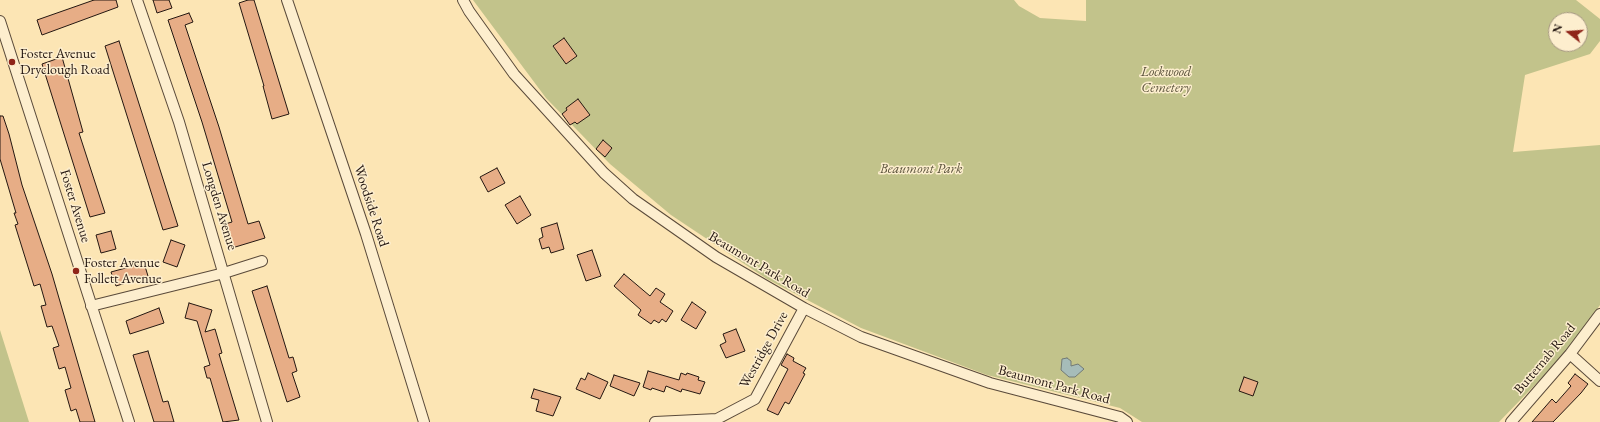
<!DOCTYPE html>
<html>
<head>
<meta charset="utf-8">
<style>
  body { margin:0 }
  #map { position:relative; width:1600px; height:422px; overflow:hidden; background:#fce5b4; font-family:"EB Garamond",serif }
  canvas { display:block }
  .north { position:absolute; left:1548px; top:12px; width:40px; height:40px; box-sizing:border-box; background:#fdeece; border:1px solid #a69882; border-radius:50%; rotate:287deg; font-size:11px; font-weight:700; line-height:16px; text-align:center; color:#241711 }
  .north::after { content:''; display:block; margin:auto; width:14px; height:18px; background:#8f2418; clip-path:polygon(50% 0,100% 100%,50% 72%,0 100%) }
</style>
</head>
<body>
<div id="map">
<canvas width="1600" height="422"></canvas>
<div class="north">N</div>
</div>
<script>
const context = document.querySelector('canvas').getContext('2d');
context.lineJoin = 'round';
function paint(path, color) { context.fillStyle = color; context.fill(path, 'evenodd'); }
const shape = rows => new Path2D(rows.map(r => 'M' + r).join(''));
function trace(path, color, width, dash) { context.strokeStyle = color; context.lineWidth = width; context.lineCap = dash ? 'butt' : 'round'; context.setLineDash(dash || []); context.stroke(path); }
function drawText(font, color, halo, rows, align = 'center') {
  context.font = font + ' "EB Garamond",serif'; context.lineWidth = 3; context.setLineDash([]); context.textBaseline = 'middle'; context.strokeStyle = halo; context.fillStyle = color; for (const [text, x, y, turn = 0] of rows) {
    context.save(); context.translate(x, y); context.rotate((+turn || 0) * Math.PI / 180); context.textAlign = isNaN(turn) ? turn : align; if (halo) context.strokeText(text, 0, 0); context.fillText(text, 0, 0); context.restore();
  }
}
paint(shape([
  [473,0,1014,0,1019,6,1040,18,1086,21,1086,0,1576,0,1600,19,1600,41,1590,54,1525,75,1513,152,1600,145,1600,305,1560,359,1499,422,1142,422,1120,408,987,375,861,328,767,279,671,215,610,164,546,98],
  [1556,20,1580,20,1580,44,1556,44],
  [0,330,29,422,0,422]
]), '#c2c38b');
const water = shape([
  [1067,358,1071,361,1071,366,1078,364,1084,369,1075,377,1069,377,1061,370,1062,359,1067,358]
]);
paint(water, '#a6bcb9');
trace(water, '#727a76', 1);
const building = shape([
  [94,0,116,0,118,7,42,35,37,20,94,0],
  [153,0,169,0,172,8,157,13,153,0],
  [248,0,254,0,289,114,272,119,263,86,264,86,239,3,248,0],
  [189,13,193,22,185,25,219,127,248,224,259,221,265,238,232,248,225,224,232,222,202,122,168,20,189,13],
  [564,38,577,56,566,64,553,46,564,38],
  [119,41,178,226,163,230,105,46,119,41],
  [62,57,83,132,79,133,105,213,90,217,42,64,62,57],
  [578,99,590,115,577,124,575,122,570,125,562,114,567,110,566,108,578,99],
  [0,116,3,116,9,134,22,185,52,274,95,422,80,422,76,409,71,411,65,390,71,388,65,367,59,369,53,348,59,346,52,326,47,327,41,306,46,305,40,284,34,286,15,225,18,224,14,213,16,213,0,159,0,116],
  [603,140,612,148,605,157,596,149,603,140],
  [497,168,505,183,488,192,480,177,497,168],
  [520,196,531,215,517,224,505,205,520,196],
  [557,223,564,249,551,253,549,247,542,249,539,239,543,237,541,228,557,223],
  [111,231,116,249,101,253,96,235,111,231],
  [171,240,185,245,177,267,163,262,171,240],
  [592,250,601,276,586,281,577,255,592,250],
  [144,263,148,276,116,286,111,272,144,263],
  [624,274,650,296,656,288,665,294,660,302,673,311,666,322,662,319,659,323,654,320,651,324,638,315,641,310,614,286,624,274],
  [267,286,289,358,293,357,297,371,292,373,300,397,287,402,252,291,267,286],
  [692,302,706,312,696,329,681,320,692,302],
  [189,303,212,310,205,332,215,329,222,353,219,354,239,420,223,422,210,378,207,378,204,367,210,365,197,321,185,318,189,303],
  [159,308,164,323,130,334,126,321,159,308],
  [736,329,745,351,726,358,720,345,726,342,723,334,736,329],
  [148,351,163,402,168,401,174,422,154,422,133,355,148,351],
  [787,354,794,358,793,361,806,368,803,373,805,374,789,404,785,402,778,415,767,410,788,369,781,365,787,354],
  [648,371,679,380,681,373,686,375,687,373,699,377,698,380,705,382,700,394,682,389,681,392,666,386,664,392,652,388,651,390,643,387,648,371],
  [588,373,608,382,600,399,576,389,581,378,585,380,588,373],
  [1575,374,1588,384,1581,393,1553,422,1532,422,1552,399,1556,403,1571,386,1568,383,1575,374],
  [614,375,640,383,634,396,610,386,614,375],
  [1244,377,1258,382,1253,396,1239,391,1244,377],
  [534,389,561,397,553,416,536,411,539,400,531,398,534,389]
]);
paint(building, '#e7ad86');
trace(building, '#241711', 1);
const minor = shape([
  [137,0,179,122,267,422],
  [287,0,366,234,424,422],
  [463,0,469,11,514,74,604,173,633,199,716,257,804,308,861,337,990,383,1120,417,1127,422],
  [0,21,129,422],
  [91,306,224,273,262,261],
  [1570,354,1600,381],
  [655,422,717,419,755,399,804,308],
  [1511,422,1570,354,1600,314]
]);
trace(minor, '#5a4a3a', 12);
trace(minor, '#fdeece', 10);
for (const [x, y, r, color] of [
  [12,62,4,"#8f2418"],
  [76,271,4,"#8f2418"]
]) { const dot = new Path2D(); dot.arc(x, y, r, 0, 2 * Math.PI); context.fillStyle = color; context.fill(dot); trace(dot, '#fdeece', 1.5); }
drawText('14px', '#241711', '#fdeece', [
  ["Foster Avenue",20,54],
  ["Dryclough Road",20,70],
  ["Foster Avenue",84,263],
  ["Follett Avenue",84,279]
], 'left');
drawText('italic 14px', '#5b533c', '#fdeece', [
  ["Lockwood",1166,72],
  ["Cemetery",1166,88],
  ["Beaumont Park",921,169]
]);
drawText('14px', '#241711', '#fdeece', [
  ["Foster Avenue",75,206,73],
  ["Longden Avenue",219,206,73],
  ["Woodside Road",371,206,72],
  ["Beaumont Park Road",759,265,31],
  ["Westridge Drive",764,350,-61],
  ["Butternab Road",1545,359,-50],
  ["Beaumont Park Road",1054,385,15]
]);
</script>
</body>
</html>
